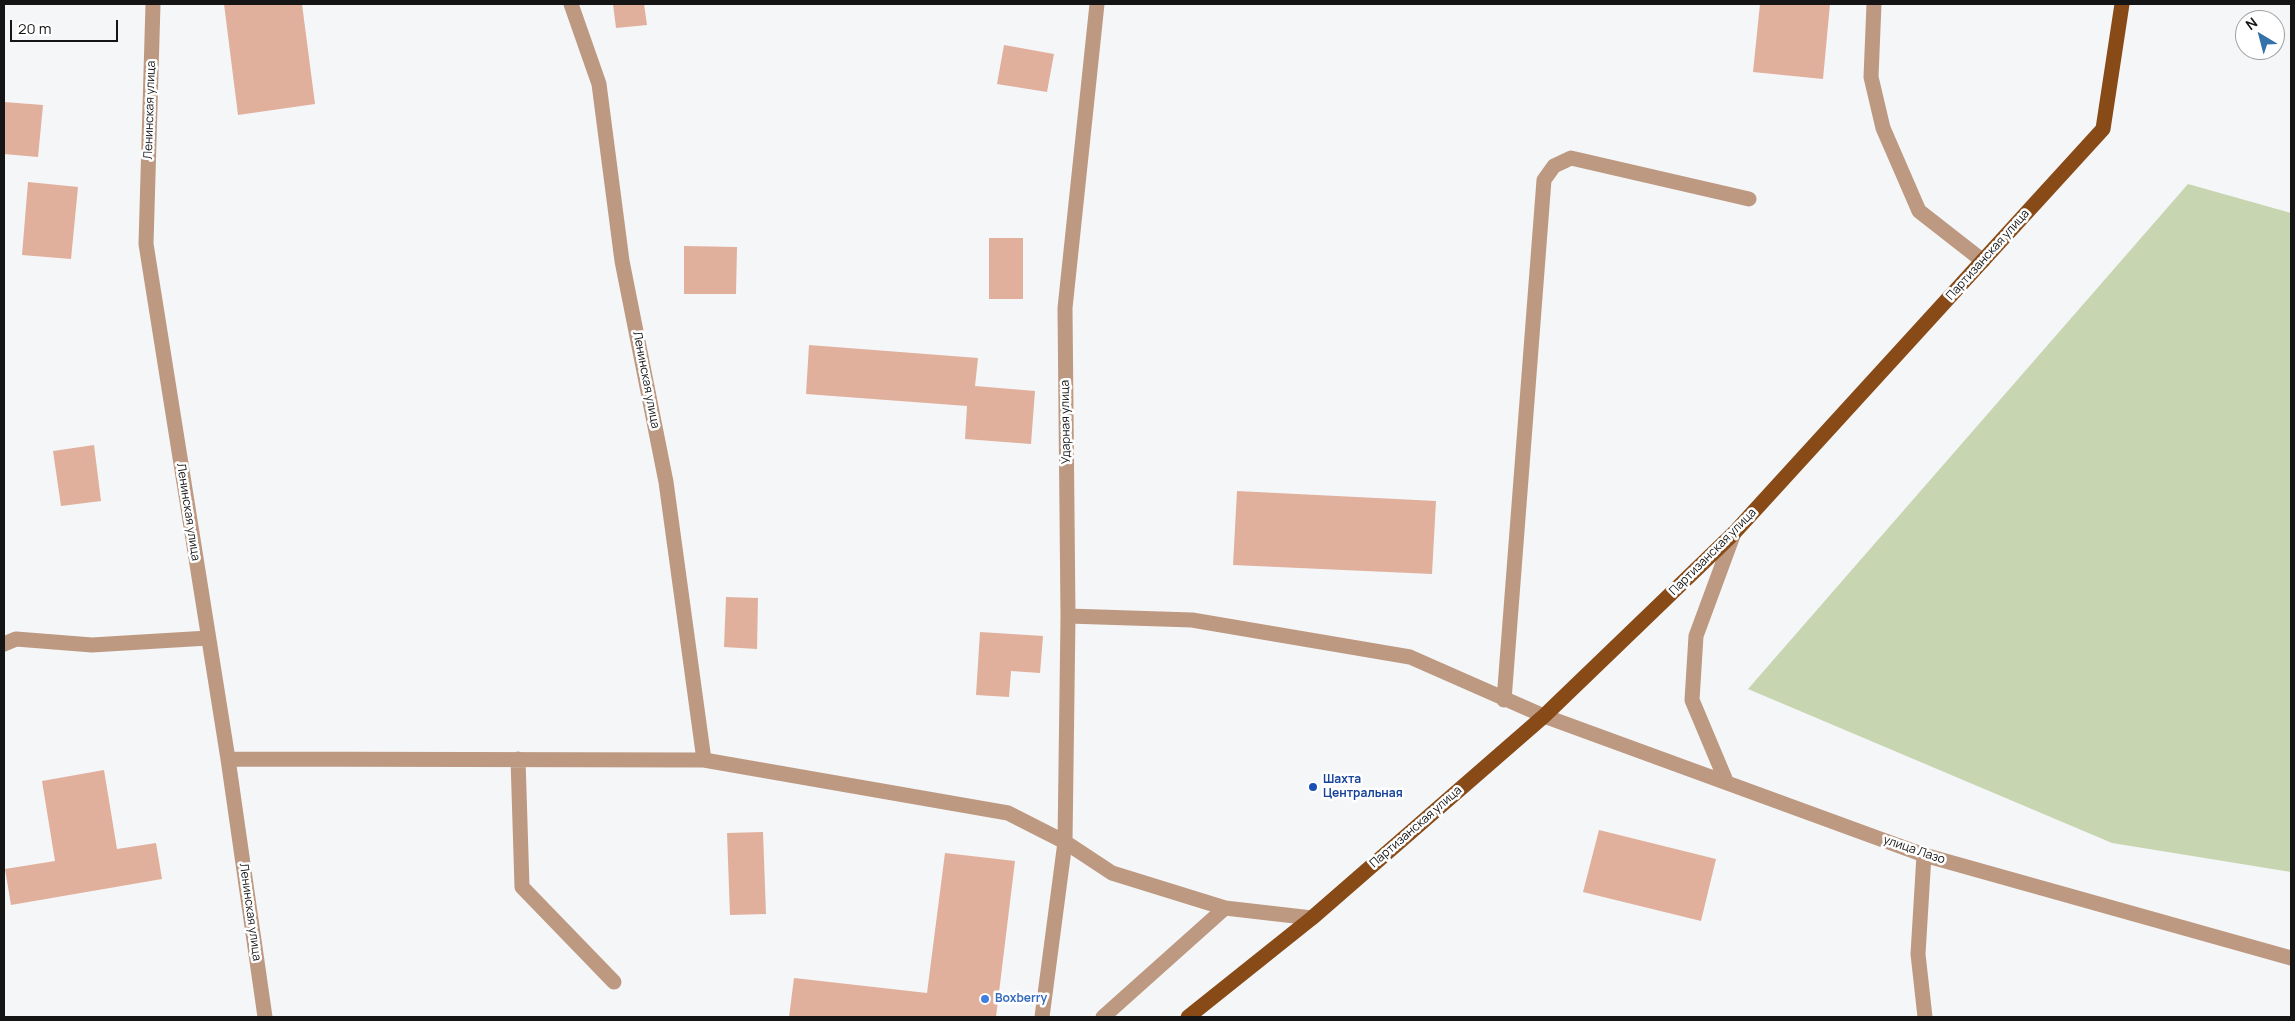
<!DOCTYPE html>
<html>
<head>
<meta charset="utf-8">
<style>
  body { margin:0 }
  #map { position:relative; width:2295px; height:1021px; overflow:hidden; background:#f5f6f8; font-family:Manrope,sans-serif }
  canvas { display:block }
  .frame { position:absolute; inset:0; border:5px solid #151516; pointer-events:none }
  .north { position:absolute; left:2235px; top:10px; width:50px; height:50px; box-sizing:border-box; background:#fff; border:1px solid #a1a1a2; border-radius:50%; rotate:323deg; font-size:14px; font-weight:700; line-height:20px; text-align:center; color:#151516 }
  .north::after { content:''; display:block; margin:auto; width:18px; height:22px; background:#3272a8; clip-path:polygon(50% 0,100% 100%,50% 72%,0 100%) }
  .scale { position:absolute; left:10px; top:20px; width:108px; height:22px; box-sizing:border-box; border:2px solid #151516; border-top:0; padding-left:6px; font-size:15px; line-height:18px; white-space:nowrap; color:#151516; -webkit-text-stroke:4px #fff; paint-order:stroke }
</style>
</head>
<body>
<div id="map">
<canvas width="2295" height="1021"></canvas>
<div class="frame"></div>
<div class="north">N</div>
<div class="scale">20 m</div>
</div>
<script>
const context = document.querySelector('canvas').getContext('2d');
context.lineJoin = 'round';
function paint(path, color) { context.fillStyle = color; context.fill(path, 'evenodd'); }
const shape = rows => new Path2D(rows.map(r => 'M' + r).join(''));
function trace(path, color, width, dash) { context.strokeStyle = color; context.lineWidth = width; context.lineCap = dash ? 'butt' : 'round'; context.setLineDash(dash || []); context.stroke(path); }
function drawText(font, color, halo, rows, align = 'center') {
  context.font = font + ' Manrope,sans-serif'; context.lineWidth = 5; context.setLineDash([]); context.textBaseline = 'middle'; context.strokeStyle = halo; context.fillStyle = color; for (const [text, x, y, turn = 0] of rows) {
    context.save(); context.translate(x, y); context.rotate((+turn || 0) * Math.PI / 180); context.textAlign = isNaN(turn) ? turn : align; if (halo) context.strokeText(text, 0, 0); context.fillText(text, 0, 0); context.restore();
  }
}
paint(shape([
  [2188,184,2291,213,2291,872,2112,843,1748,689]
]), '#c8d5b1');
paint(shape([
  [224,4,302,4,315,104,238,115],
  [613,4,644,4,647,25,616,28],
  [1760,4,1830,4,1823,79,1753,72],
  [1004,45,1054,54,1047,92,997,84],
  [4,102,43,105,38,157,4,154],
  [28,182,78,187,71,259,22,255],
  [989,238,1023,238,1023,299,989,299],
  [684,246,737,247,736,294,684,294],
  [809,345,978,358,975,386,1035,391,1031,444,965,439,967,406,806,394],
  [94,445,101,501,61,506,53,451],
  [1237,491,1436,501,1432,574,1233,565],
  [726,597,758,598,757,649,724,647],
  [980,632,1043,636,1040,673,1011,671,1009,697,976,695],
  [104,770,117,849,156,843,162,879,11,905,5,869,55,861,42,781],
  [1599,830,1716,859,1701,921,1583,892],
  [763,832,766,914,730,915,727,833],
  [945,853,1015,861,996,1017,789,1017,794,978,927,993]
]), '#e0b09d');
trace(shape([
  [153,4,146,244,228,759,265,1017],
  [571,4,599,84,622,261,666,482,704,760],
  [1874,4,1871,77,1883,128,1919,211,1983,261],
  [1068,616,1192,620,1410,657,1544,716,1924,855,2291,958],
  [4,644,16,639,92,645,208,638],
  [1504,700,1544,180,1554,166,1571,158,1749,199],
  [228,759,704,760,1008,813,1065,842,1112,873,1225,908,1312,918],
  [518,759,522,887,614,982],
  [1726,781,1692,700,1696,636,1734,533],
  [1924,855,1918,954,1925,1017],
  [1042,1017,1065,842,1068,616,1065,308,1097,4],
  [1103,1017,1225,908]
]), '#bd9981', 15);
trace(shape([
  [1188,1017,1312,918,1544,716,1734,533,2103,129,2122,4]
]), '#884a17', 15);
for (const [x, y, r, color] of [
  [1313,787,5,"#1a4fb4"],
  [985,999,5,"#3f7fe0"]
]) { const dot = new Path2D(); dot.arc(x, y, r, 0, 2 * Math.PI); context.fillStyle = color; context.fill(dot); trace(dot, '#fff', 2); }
drawText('12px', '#151516', '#fff', [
  ["Ленинская улица",150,110,-88],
  ["Партизанская улица",1988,255,-48],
  ["Ленинская улица",646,380,79],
  ["Ударная улица",1066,422,-91],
  ["Ленинская улица",188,512,81],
  ["Партизанская улица",1713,552,-45],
  ["Партизанская улица",1416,827,-41],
  ["улица Лазо",1914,850,19],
  ["Ленинская улица",250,912,82]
]);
drawText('bold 12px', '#164399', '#fff', [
  ["Шахта",1323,780],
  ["Центральная",1323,794]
], 'left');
drawText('bold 12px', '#366cbe', '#fff', [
  ["Boxberry",995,999]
], 'left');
</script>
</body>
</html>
